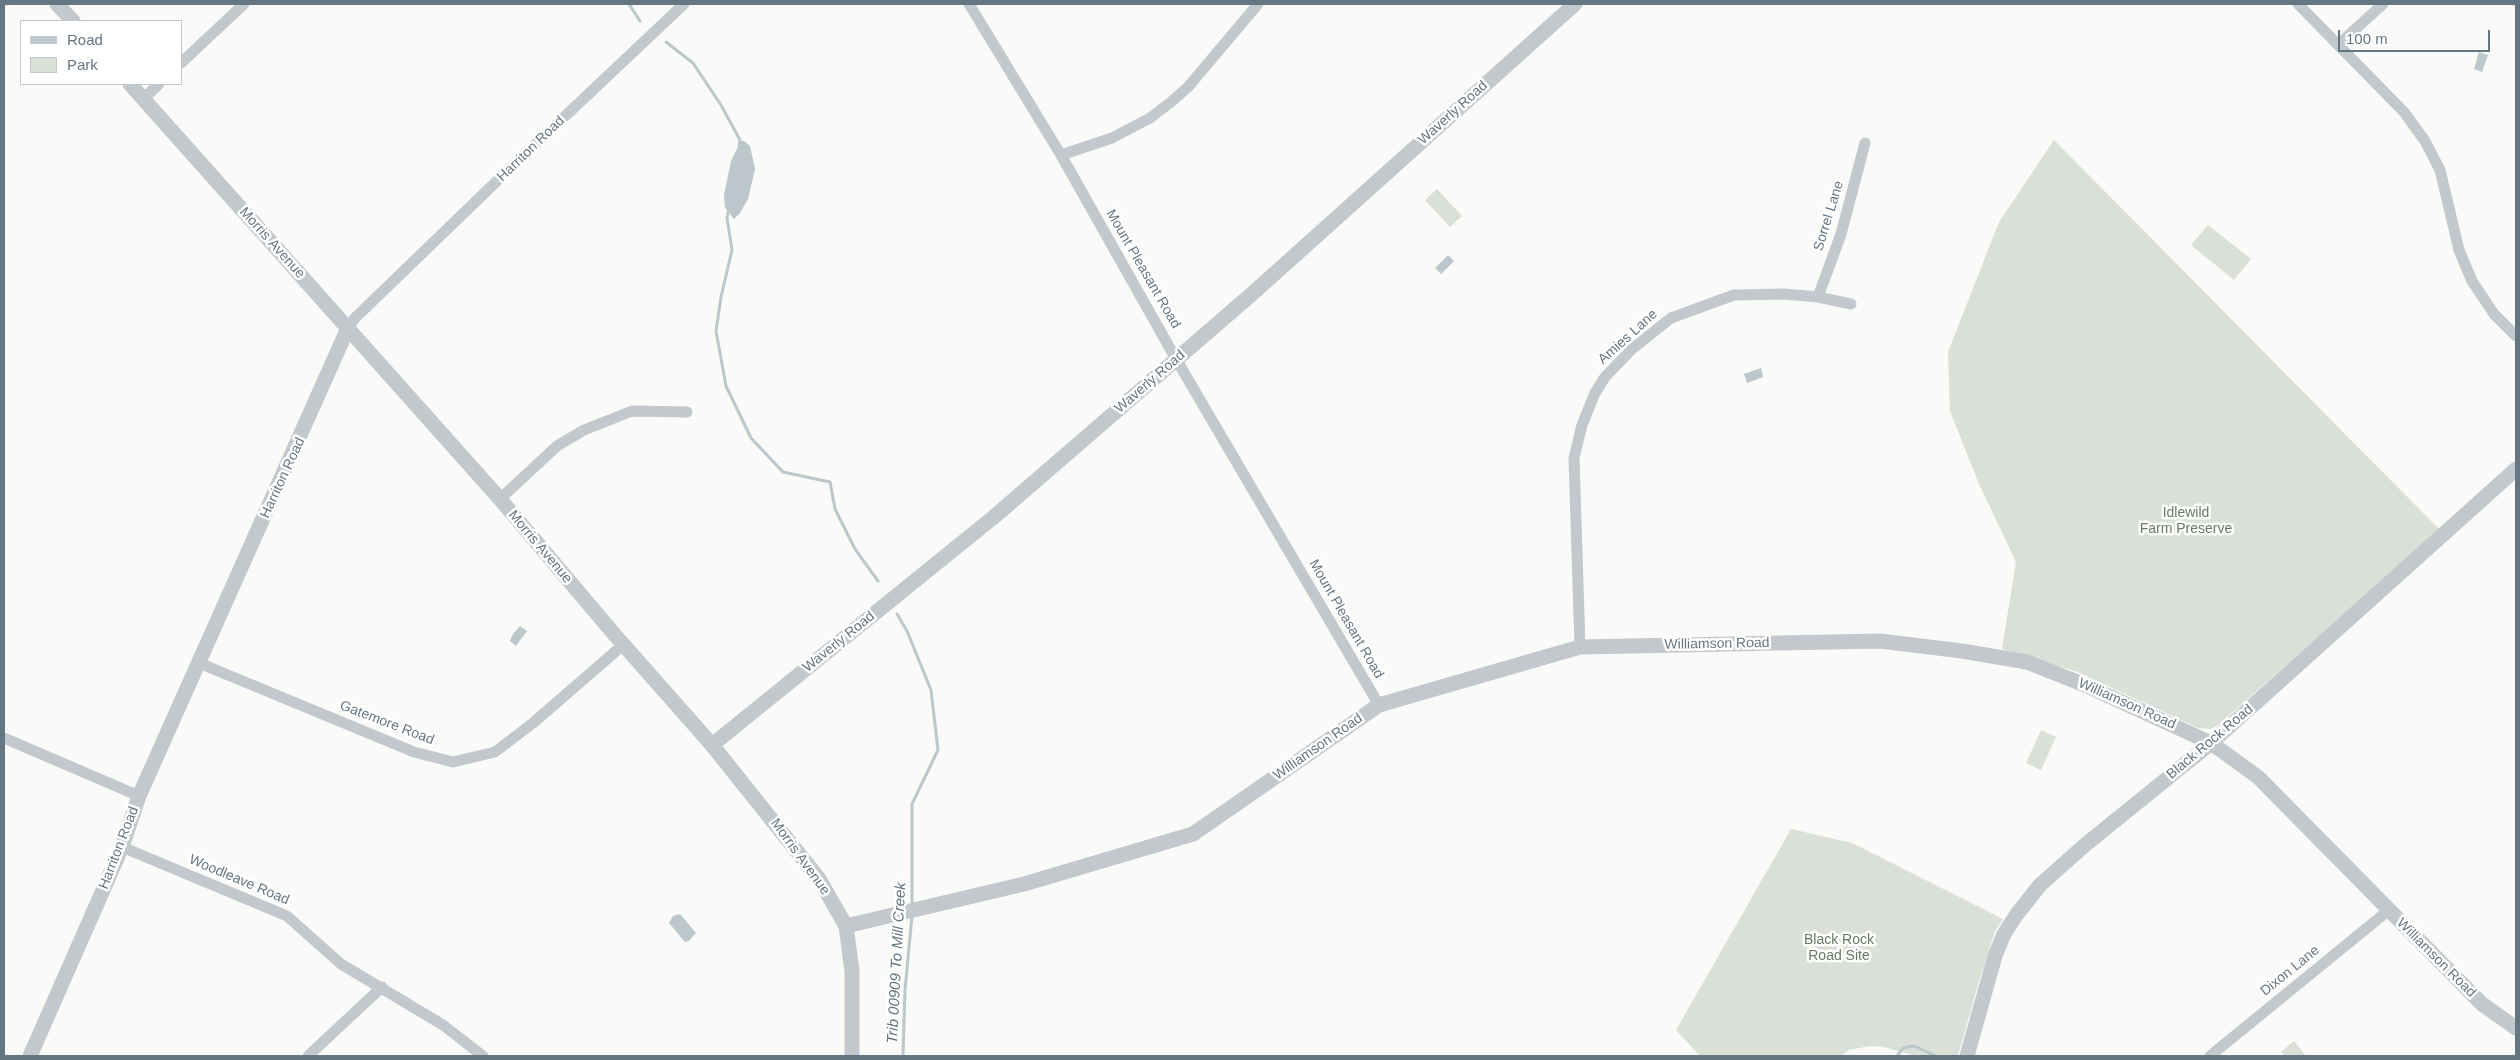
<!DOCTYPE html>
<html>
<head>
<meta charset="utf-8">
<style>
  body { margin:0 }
  #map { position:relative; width:2520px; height:1060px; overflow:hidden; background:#fafaf8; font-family:Helvetica,sans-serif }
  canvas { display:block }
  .frame { position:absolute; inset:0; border:5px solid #657683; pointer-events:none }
  .legend { position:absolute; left:20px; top:20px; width:162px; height:65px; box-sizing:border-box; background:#fff; border:1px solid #c1c8cd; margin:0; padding:6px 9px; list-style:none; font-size:15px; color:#657683 }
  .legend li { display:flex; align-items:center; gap:10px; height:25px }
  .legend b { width:25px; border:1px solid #c1c8cd }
  .scale { position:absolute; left:2338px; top:30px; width:152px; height:22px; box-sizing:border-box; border:2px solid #657683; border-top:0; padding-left:6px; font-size:15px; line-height:18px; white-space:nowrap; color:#657683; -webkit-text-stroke:4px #fff; paint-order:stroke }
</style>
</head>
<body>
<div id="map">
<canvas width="2520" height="1060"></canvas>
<div class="frame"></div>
<ul class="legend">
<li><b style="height:6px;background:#c3c8cc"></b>Road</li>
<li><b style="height:14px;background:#dadfd7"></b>Park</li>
</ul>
<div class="scale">100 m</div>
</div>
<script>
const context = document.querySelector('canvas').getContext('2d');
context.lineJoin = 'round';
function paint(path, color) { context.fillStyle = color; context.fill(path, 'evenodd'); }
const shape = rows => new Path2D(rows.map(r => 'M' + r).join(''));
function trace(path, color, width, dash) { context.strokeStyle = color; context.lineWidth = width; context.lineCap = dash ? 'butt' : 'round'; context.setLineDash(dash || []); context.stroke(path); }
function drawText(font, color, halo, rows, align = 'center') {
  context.font = font + ' Helvetica,sans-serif'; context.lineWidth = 5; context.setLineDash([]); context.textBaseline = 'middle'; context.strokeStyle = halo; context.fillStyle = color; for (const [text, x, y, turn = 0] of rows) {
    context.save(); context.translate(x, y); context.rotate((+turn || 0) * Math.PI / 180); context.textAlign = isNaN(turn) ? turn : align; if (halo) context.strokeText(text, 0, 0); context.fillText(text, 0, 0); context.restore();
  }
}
paint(shape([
  [2054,140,2440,530,2218,725,2211,729,2198,728,2078,672,2002,649,2016,562,1979,484,1950,411,1948,352,1999,222],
  [1437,189,1462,216,1450,227,1425,200],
  [2208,225,2251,259,2234,280,2191,245],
  [2041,730,2056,737,2041,770,2026,763],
  [1791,829,1852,843,2003,919,1995,931,1979,981,1958,1056,1916,1056,1884,1047,1871,1046,1848,1050,1842,1056,1700,1056,1676,1030],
  [2294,1041,2306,1056,2285,1056,2281,1052]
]), '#dadfd7');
paint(shape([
  [2479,52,2488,55,2482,72,2474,69],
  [741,141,744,141,750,146,755,169,748,199,740,213,734,219,725,208,724,195,731,161],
  [1448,255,1454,261,1441,274,1435,268],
  [1761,368,1763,377,1747,383,1744,374],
  [520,626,527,631,516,646,510,641,513,634],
  [680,914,696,933,689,941,685,942,669,923,673,916]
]), '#bbc7cb');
trace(shape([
  [629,4,640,21],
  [666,42,693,63,721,105,740,140,739,148],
  [729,208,727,218,732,250,721,297,716,331,726,386,751,438,783,472,830,482,835,509,855,549,878,581],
  [897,614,907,631,931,690,938,750,912,804,912,907],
  [903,1056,905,990,912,916],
  [1897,1056,1903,1048,1914,1046,1936,1056]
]), '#bbc7cb', 3);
trace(shape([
  [969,4,1061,155,1176,359,1379,705],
  [2298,4,2404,112,2425,141,2440,170,2459,250,2472,281,2494,314,2516,336],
  [2338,45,2383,4],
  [181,63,244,4],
  [143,99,159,84],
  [1061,155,1112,138,1150,118,1171,102,1188,87,1258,4],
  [1818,297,1841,234,1865,143],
  [348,328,355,318,526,153,684,4],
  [500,499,557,446,584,430,632,411,687,412],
  [1580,647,1574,458,1582,425,1595,393,1605,377,1632,349,1671,318,1734,295,1784,294,1818,297,1851,304],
  [199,663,414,752,453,762,495,752,533,723,623,645],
  [4,738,139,796],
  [122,847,287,916,341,964,443,1025,483,1056],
  [308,1056,382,987],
  [2210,1056,2389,910]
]), '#c3c8cc', 11);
trace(shape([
  [57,4,73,21],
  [130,84,500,499,614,634,712,745,819,879,846,926,852,971,852,1056],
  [712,745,995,516,1253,293,1575,4],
  [846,926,1024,884,1193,834,1379,705,1580,647,1880,641,1962,651,2027,662,2085,685,2211,743,2258,777,2482,1004,2516,1028],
  [30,1056,122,847,139,796,348,328],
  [1967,1056,1995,956,2004,934,2017,914,2040,885,2085,845,2211,743,2516,469]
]), '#c3c8cc', 15);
drawText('14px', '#657683', '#fff', [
  ["Waverly Road",1453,113,-42],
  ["Harriton Road",531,149,-44],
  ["Sorrel Lane",1829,216,-73],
  ["Morris Avenue",272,243,48],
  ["Mount Pleasant Road",1143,269,60],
  ["Amies Lane",1628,337,-42],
  ["Waverly Road",1150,382,-41],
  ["Harriton Road",283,478,-65],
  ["Morris Avenue",540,547,50],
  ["Mount Pleasant Road",1346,619,60],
  ["Waverly Road",839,642,-39],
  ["Williamson Road",1717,644,-1],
  ["Williamson Road",2127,704,24],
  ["Gatemore Road",387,723,21],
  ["Black Rock Road",2210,742,-40],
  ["Williamson Road",1318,747,-35],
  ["Harriton Road",119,848,-69],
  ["Morris Avenue",800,857,54],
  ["Woodleave Road",239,880,23],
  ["Williamson Road",2436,958,45],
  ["Dixon Lane",2290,971,-39]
]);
drawText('14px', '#687a64', '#fff', [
  ["Idlewild",2186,513],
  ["Farm Preserve",2186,529],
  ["Black Rock",1839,940],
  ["Road Site",1839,956]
]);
drawText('italic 15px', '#60757c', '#fff', [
  ["Trib 00909 To Mill Creek",897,963,-87]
]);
</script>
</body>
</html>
